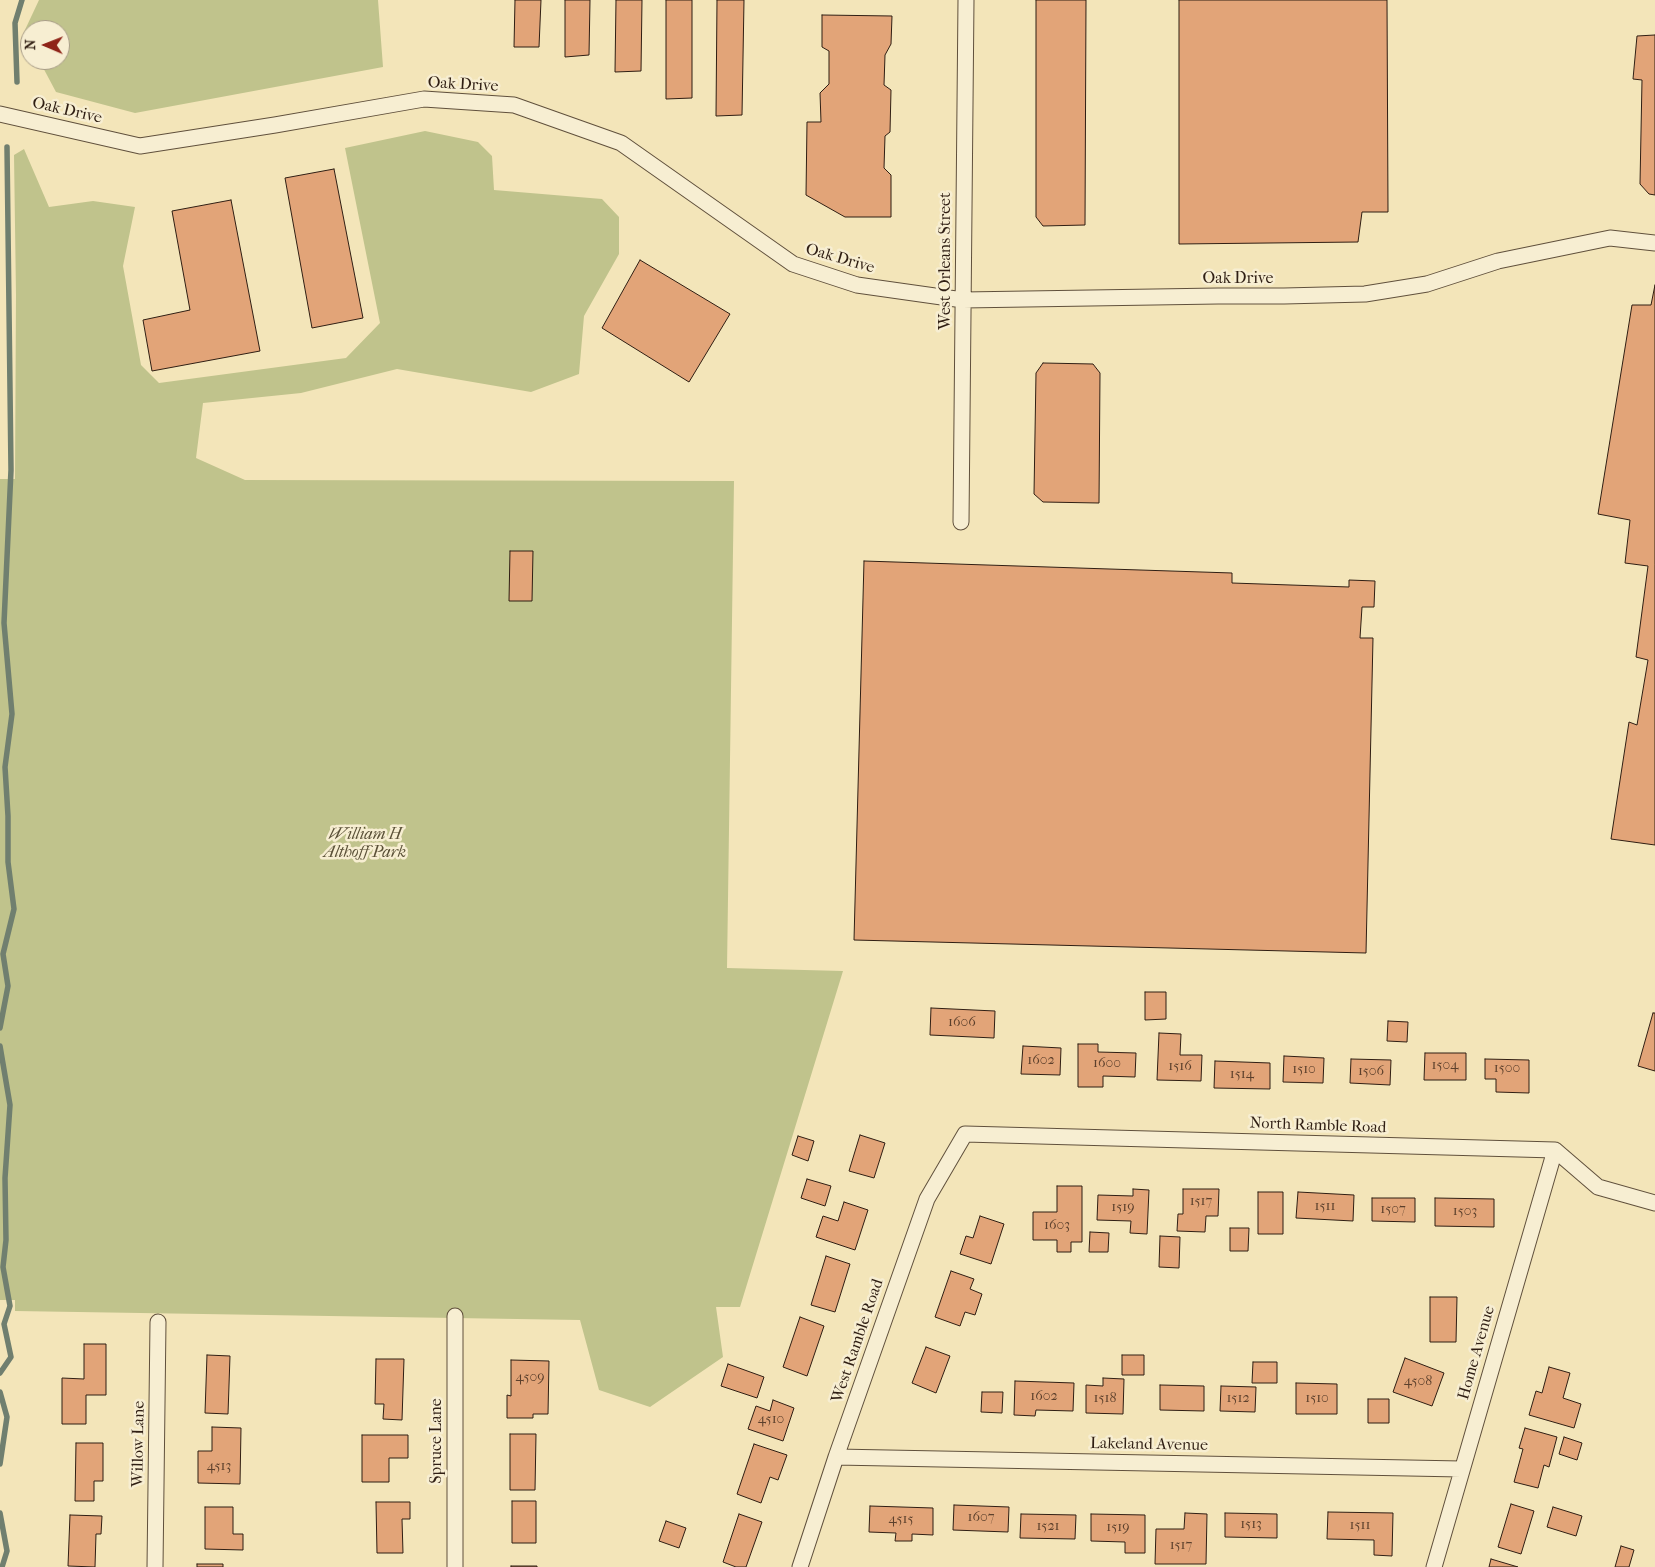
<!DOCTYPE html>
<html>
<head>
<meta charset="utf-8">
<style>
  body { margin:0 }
  #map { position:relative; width:1655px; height:1567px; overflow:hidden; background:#f3e5b9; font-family:"IM FELL French Canon",serif }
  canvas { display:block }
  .north { position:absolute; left:20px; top:20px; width:50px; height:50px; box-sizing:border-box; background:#f7eed2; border:1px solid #a79b86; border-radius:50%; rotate:271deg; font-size:14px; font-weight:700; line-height:20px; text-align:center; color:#2f1e13 }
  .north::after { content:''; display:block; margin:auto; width:18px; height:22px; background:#8f2418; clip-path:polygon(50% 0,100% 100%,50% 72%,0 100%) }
</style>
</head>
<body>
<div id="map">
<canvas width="1655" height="1567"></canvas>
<div class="north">N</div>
</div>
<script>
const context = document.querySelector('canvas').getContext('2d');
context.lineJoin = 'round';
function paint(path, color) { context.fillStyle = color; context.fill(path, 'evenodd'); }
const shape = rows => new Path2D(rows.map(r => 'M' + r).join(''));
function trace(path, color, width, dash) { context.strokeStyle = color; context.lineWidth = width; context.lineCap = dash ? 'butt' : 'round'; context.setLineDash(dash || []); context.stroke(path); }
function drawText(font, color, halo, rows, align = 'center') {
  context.font = font + ' "IM FELL French Canon",serif'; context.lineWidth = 5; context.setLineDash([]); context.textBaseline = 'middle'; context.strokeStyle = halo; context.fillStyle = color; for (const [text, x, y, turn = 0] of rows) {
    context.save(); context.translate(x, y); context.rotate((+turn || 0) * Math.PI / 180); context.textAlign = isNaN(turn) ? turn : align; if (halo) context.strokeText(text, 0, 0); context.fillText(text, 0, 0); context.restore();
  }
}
paint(shape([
  [39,0,378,0,383,67,135,113,56,92,39,60,60,60,60,30,30,30,30,44,24,32],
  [425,131,478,142,492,156,494,190,602,199,619,217,619,254,584,316,579,374,531,392,397,369,301,393,203,403,196,458,245,480,734,481,727,968,843,971,740,1307,716,1307,723,1357,650,1407,599,1390,580,1320,15,1311,15,1300,0,1300,0,479,15,479,16,295,14,155,24,149,49,207,93,201,135,207,123,266,141,365,159,383,346,358,380,323,345,148]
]), '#c0c38c');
trace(shape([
  [17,82,15,23,22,0],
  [0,1028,8,986,3,954,14,909,8,862,8,816,5,767,12,714,4,623,11,470,7,147],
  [0,1046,10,1105,5,1178,6,1240,3,1267,10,1306,4,1324,11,1357,0,1373],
  [0,1392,7,1417,0,1464],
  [0,1513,7,1551,2,1567]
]), '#707f6f', 5.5);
const building = shape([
  [515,0,541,0,539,47,514,47,515,0],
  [565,0,590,0,589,55,565,57,565,0],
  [616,0,642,0,641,71,615,72,616,0],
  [666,0,692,0,692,98,666,99,666,0],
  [717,0,744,0,742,115,716,116,717,0],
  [1036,0,1086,0,1085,225,1043,226,1036,217,1036,0],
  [1179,0,1387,0,1388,212,1362,212,1358,242,1179,244,1179,0],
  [822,15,892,16,891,44,885,55,884,85,891,90,890,132,885,136,884,168,891,175,891,217,845,217,806,195,807,122,821,122,820,93,829,84,829,51,822,47,822,15],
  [1655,35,1655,195,1649,194,1640,184,1642,80,1633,79,1637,36,1655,35],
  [334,169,363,318,312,328,285,178,334,169],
  [231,200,260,351,152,371,143,320,190,310,172,211,231,200],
  [640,260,730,314,689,382,602,328,640,260],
  [1655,285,1655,845,1611,839,1629,722,1637,725,1648,660,1636,657,1648,566,1625,563,1630,520,1598,514,1632,305,1651,305,1655,285],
  [1043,363,1093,364,1100,373,1099,503,1043,502,1034,494,1036,373,1043,363],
  [510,551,533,551,532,601,509,601,510,551],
  [864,561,1232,573,1232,583,1349,587,1349,580,1375,581,1374,607,1362,607,1360,638,1373,638,1366,953,854,940,864,561],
  [1145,992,1166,992,1166,1019,1145,1020,1145,992],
  [931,1008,995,1011,994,1038,930,1035,931,1008],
  [1653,1013,1655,1013,1655,1071,1638,1066,1653,1013],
  [1388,1021,1408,1022,1407,1042,1387,1041,1388,1021],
  [1159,1033,1181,1034,1180,1055,1202,1055,1201,1081,1157,1080,1159,1033],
  [1078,1044,1098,1044,1098,1052,1136,1053,1135,1077,1103,1076,1103,1087,1078,1087,1078,1044],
  [1023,1046,1061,1048,1060,1075,1021,1074,1023,1046],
  [1425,1053,1466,1053,1466,1080,1424,1080,1425,1053],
  [1284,1056,1324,1058,1323,1083,1283,1082,1284,1056],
  [1351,1059,1391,1060,1390,1085,1350,1083,1351,1059],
  [1485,1059,1529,1060,1529,1093,1496,1092,1496,1079,1485,1079,1485,1059],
  [1215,1061,1270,1063,1270,1089,1214,1088,1215,1061],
  [860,1135,885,1143,874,1178,849,1171,860,1135],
  [798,1136,814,1141,808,1161,792,1155,798,1136],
  [807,1179,831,1186,825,1206,801,1198,807,1179],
  [1057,1186,1082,1186,1082,1242,1071,1242,1071,1252,1057,1252,1057,1240,1033,1240,1033,1212,1057,1212,1057,1186],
  [1133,1189,1149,1190,1147,1234,1130,1233,1131,1221,1097,1220,1098,1195,1133,1196,1133,1189],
  [1183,1189,1219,1189,1218,1216,1206,1216,1205,1232,1177,1231,1178,1214,1183,1214,1183,1189],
  [1258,1192,1283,1192,1283,1234,1258,1234,1258,1192],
  [1298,1192,1354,1195,1353,1221,1296,1218,1298,1192],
  [1372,1198,1415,1198,1415,1222,1372,1221,1372,1198],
  [1435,1198,1494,1199,1494,1227,1435,1226,1435,1198],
  [844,1202,868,1210,855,1250,816,1237,823,1216,838,1221,844,1202],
  [980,1216,1004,1224,991,1264,960,1254,966,1236,973,1238,980,1216],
  [1230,1228,1249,1228,1248,1251,1230,1251,1230,1228],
  [1090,1232,1109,1233,1108,1252,1089,1252,1090,1232],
  [1160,1236,1180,1237,1179,1268,1159,1267,1160,1236],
  [826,1256,850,1264,835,1312,811,1305,826,1256],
  [951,1271,974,1279,970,1289,982,1294,975,1315,965,1312,960,1326,935,1317,951,1271],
  [1430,1297,1457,1297,1456,1342,1430,1342,1430,1297],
  [800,1317,824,1326,807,1376,783,1367,800,1317],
  [84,1344,106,1344,106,1395,86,1395,86,1424,62,1424,62,1378,84,1379,84,1344],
  [926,1347,950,1356,936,1393,912,1383,926,1347],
  [207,1355,230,1356,228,1414,205,1413,207,1355],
  [1122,1355,1144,1355,1144,1375,1122,1375,1122,1355],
  [1405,1358,1444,1373,1432,1406,1393,1392,1405,1358],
  [376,1359,404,1359,402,1420,383,1419,384,1404,375,1404,376,1359],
  [511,1360,549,1361,548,1414,533,1414,533,1418,507,1418,507,1395,511,1396,511,1360],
  [1253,1362,1277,1362,1277,1383,1252,1383,1253,1362],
  [728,1364,764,1377,757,1398,721,1386,728,1364],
  [1549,1367,1570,1373,1563,1398,1581,1404,1574,1428,1529,1415,1536,1391,1542,1393,1549,1367],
  [1103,1378,1124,1379,1123,1414,1086,1413,1086,1385,1103,1386,1103,1378],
  [1015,1381,1074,1383,1073,1411,1036,1410,1035,1416,1014,1415,1015,1381],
  [1296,1383,1337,1384,1337,1414,1296,1414,1296,1383],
  [1160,1385,1204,1386,1204,1411,1160,1410,1160,1385],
  [1221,1386,1256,1387,1255,1412,1220,1411,1221,1386],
  [982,1392,1003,1392,1002,1413,981,1412,982,1392],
  [1368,1399,1389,1399,1389,1423,1368,1423,1368,1399],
  [773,1400,794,1408,783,1441,748,1429,756,1406,770,1411,773,1400],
  [212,1427,241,1428,240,1484,198,1483,198,1451,212,1451,212,1427],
  [1525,1428,1557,1437,1549,1467,1544,1465,1538,1488,1514,1482,1523,1449,1519,1448,1525,1428],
  [510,1434,536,1434,535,1490,510,1490,510,1434],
  [362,1435,408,1435,408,1458,389,1458,389,1482,362,1482,362,1435],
  [1564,1437,1582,1443,1577,1460,1559,1454,1564,1437],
  [76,1443,103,1443,103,1481,94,1481,94,1501,75,1501,76,1443],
  [754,1444,787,1455,778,1480,770,1477,761,1503,737,1494,754,1444],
  [512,1501,536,1501,536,1543,512,1543,512,1501],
  [376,1502,410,1502,410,1519,402,1519,403,1553,377,1553,376,1502],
  [1511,1504,1534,1511,1521,1554,1498,1547,1511,1504],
  [954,1505,1009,1507,1008,1532,953,1530,954,1505],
  [870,1506,933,1508,933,1535,912,1534,912,1541,895,1541,896,1533,869,1532,870,1506],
  [205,1507,233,1507,233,1534,243,1534,243,1550,205,1549,205,1507],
  [1553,1507,1582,1516,1576,1536,1547,1527,1553,1507],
  [1328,1512,1393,1513,1392,1556,1374,1555,1374,1540,1327,1539,1328,1512],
  [1185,1513,1207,1514,1206,1564,1155,1564,1156,1529,1184,1529,1185,1513],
  [1225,1513,1277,1514,1277,1538,1225,1537,1225,1513],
  [739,1514,762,1522,746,1567,736,1567,723,1562,739,1514],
  [1021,1514,1076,1515,1075,1539,1020,1538,1021,1514],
  [1091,1514,1145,1515,1145,1553,1125,1553,1125,1542,1091,1541,1091,1514],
  [70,1515,102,1516,101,1534,96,1534,95,1567,68,1566,70,1515],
  [666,1521,686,1528,679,1548,659,1541,666,1521],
  [1621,1546,1634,1550,1629,1567,1615,1567,1621,1546],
  [1491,1559,1518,1567,1489,1567,1491,1559],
  [197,1564,223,1564,223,1567,197,1567,197,1564],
  [511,1566,537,1566,537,1567,511,1567,511,1566]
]);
paint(building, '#e2a478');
trace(building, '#2f1e13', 1);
const street = shape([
  [0,114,140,146,275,125,424,99,514,105,621,143,793,264,857,285,963,300,1218,296,1284,296,1365,294,1427,284,1498,261,1610,238,1655,243],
  [961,522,966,0],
  [836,1457,1461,1469],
  [155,1567,158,1322],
  [455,1567,455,1316],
  [800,1567,836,1457,927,1199,965,1134,1555,1150,1598,1187,1655,1203],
  [1434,1567,1555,1150]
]);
trace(street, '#60503c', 17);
trace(street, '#f7eed2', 15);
drawText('14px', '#5c402c', null, [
  ["1606",962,1023],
  ["1602",1041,1061],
  ["1600",1107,1064],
  ["1504",1445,1066],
  ["1516",1180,1067],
  ["1500",1507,1069],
  ["1510",1304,1070],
  ["1506",1371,1072],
  ["1514",1242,1075],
  ["1517",1201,1202],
  ["1511",1325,1207],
  ["1519",1123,1208],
  ["1507",1393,1210],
  ["1503",1465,1212],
  ["1603",1057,1226],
  ["4509",530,1378],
  ["4508",1418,1382],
  ["1602",1044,1397],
  ["1518",1105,1399],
  ["1512",1238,1399],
  ["1510",1317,1399],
  ["4510",771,1420],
  ["4513",219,1467],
  ["1607",981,1518],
  ["4515",901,1520],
  ["1513",1251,1525],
  ["1511",1360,1526],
  ["1521",1048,1527],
  ["1519",1118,1528],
  ["1517",1181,1546]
]);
drawText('16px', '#2f1e13', '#f7eed2', [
  ["Oak Drive",463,85,3],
  ["Oak Drive",67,111,13],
  ["Oak Drive",840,259,16],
  ["West Orleans Street",946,261,-90],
  ["Oak Drive",1238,279],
  ["North Ramble Road",1318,1126,2],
  ["West Ramble Road",858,1341,-71],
  ["Home Avenue",1477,1353,-74],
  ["Spruce Lane",437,1441,-90],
  ["Willow Lane",139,1444,-89],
  ["Lakeland Avenue",1149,1445,1]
]);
drawText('italic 16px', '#5a5037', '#f7eed2', [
  ["William H",365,835],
  ["Althoff Park",365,853]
]);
</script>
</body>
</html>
